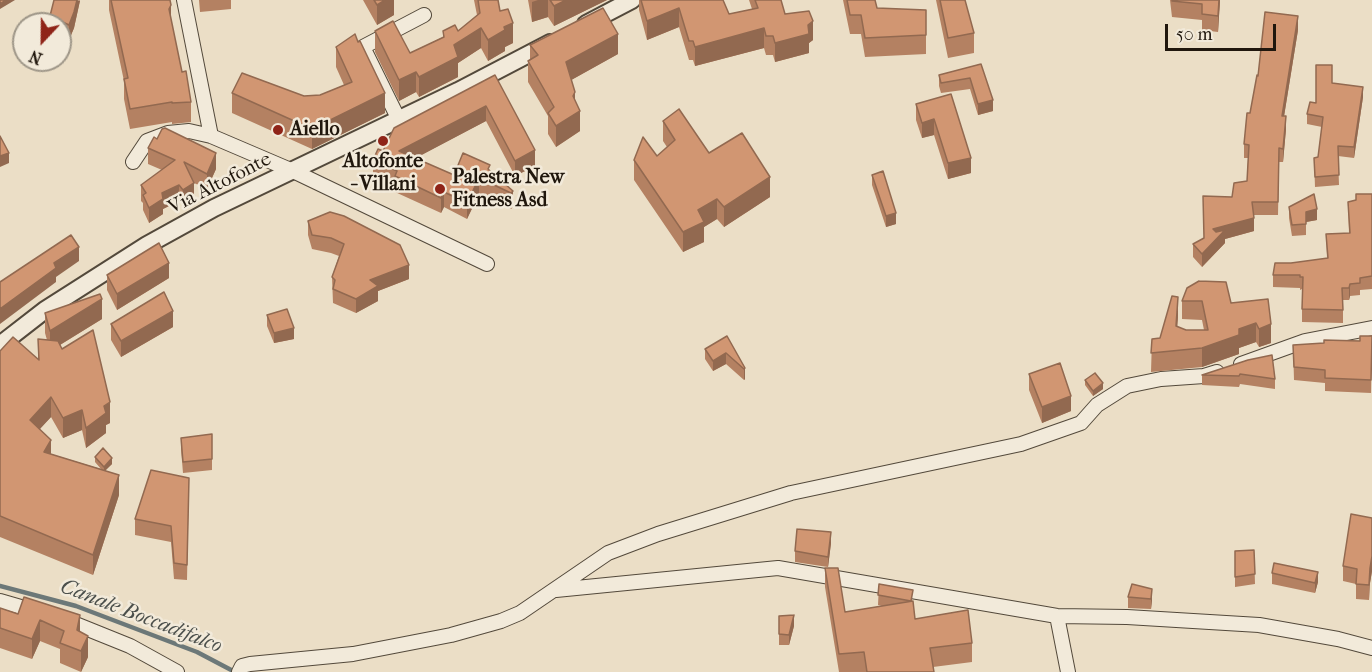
<!DOCTYPE html>
<html>
<head>
<meta charset="utf-8">
<style>
  body { margin:0 }
  #map { position:relative; width:1372px; height:672px; overflow:hidden; background:#ebdec6; font-family:"IM FELL French Canon",serif }
  canvas { display:block }
  .north { position:absolute; left:12px; top:12px; width:60px; height:60px; box-sizing:border-box; background:#f2eada; border:2px solid #9e9688; border-radius:50%; rotate:202deg; font-size:16px; font-weight:700; line-height:24px; text-align:center; color:#20170d }
  .north::after { content:''; display:block; margin:auto; width:21px; height:27px; background:#8f2418; clip-path:polygon(50% 0,100% 100%,50% 72%,0 100%) }
  .scale { position:absolute; left:1165px; top:24px; width:111px; height:27px; box-sizing:border-box; border:3px solid #20170d; border-top:0; padding-left:8px; font-size:18px; line-height:21px; white-space:nowrap; color:#20170d; -webkit-text-stroke:4px #f2eada; paint-order:stroke }
</style>
</head>
<body>
<div id="map">
<canvas width="1372" height="672"></canvas>
<div class="north">N</div>
<div class="scale">50 m</div>
</div>
<script>
const context = document.querySelector('canvas').getContext('2d');
context.lineJoin = 'round';
const shape = rows => new Path2D(rows.map(r => 'M' + r).join(''));
function trace(path, color, width, dash) { context.strokeStyle = color; context.lineWidth = width; context.lineCap = dash ? 'butt' : 'round'; context.setLineDash(dash || []); context.stroke(path); }
function paint(path, color) { context.fillStyle = color; context.fill(path, 'evenodd'); }
function drawText(font, color, halo, rows, align = 'center') {
  context.font = font + ' "IM FELL French Canon",serif'; context.lineWidth = 5; context.setLineDash([]); context.textBaseline = 'middle'; context.strokeStyle = halo; context.fillStyle = color; for (const [text, x, y, turn = 0] of rows) {
    context.save(); context.translate(x, y); context.rotate((+turn || 0) * Math.PI / 180); context.textAlign = isNaN(turn) ? turn : align; if (halo) context.strokeText(text, 0, 0); context.fillText(text, 0, 0); context.restore();
  }
}
trace(shape([
  [0,586,76,606,197,652,235,672]
]), '#6c7878', 4.5);
const minor = shape([
  [184,0,211,136],
  [399,120,363,47,424,15],
  [133,162,147,141,168,133,189,131,211,136,293,171,487,264],
  [1241,364,1305,341,1372,328],
  [556,590,778,568,1057,616,1127,617,1259,625,1338,639,1372,648],
  [0,601,38,612],
  [1057,616,1068,672],
  [63,619,130,646,177,672],
  [239,672,242,666,250,664,353,654,451,635,501,621,520,613,608,553,658,534,791,493,1021,444,1081,423,1097,405,1127,386,1161,379,1204,376,1217,372]
]);
const tertiary = shape([
  [586,24,632,0],
  [0,345,45,310,147,245,214,208,458,91,550,43]
]);
trace(minor, '#53493b', 16);
trace(tertiary, '#53493b', 20);
trace(minor, '#f2eada', 14);
trace(tertiary, '#f2eada', 16);
paint(shape([
  [80,0,74,28,69,40,60,36,60,24,50,24,50,16],
  [109,0,170,0,171,21,182,72,191,102,191,122,172,124,172,122,130,129,124,99,124,81,109,10],
  [199,0,231,0,231,9,200,12],
  [363,0,394,0,394,15,377,25],
  [474,0,498,0,500,11,513,43,505,47,505,51,488,61,481,48,458,63,458,77,419,97,416,92,399,101,375,52,375,31,410,53,443,37,443,31,458,31,477,15],
  [528,0,607,0,554,26,548,17,532,22],
  [639,0,723,0,729,14,752,9,749,0,781,0,785,14,813,40,809,43,809,53,775,62,773,55,766,55,764,48,695,66,693,60,689,60,679,27,647,40,639,10],
  [843,0,875,0,877,8,926,30,926,54,865,57,861,34,850,34],
  [936,0,965,0,974,33,974,53,948,58],
  [1170,0,1220,0,1218,32,1202,30,1202,20,1172,17],
  [1298,30,1284,116,1286,129,1283,162,1279,162,1278,215,1253,215,1254,231,1225,239,1225,243,1202,267,1193,257,1193,244,1204,239,1232,197,1247,181,1248,158,1244,158,1244,144,1258,76],
  [530,45,618,54,571,80,580,131,556,147,548,134,548,116,528,82,528,61,530,60],
  [336,47,385,113,312,149,232,113,232,93,304,96,320,95,344,85,336,67],
  [981,64,993,111,978,115,970,89,941,93,939,86,939,75],
  [495,75,535,166,515,176,486,121,415,158,454,175,490,170,513,191,513,206,511,209,479,194,467,219,444,207,441,213,395,192,395,186,373,176,373,160],
  [1332,83,1363,97,1354,158,1338,156,1339,185,1315,187,1314,158,1318,157,1322,127,1307,124,1307,114],
  [951,94,971,173,948,179,934,135,922,138,916,120,916,104],
  [663,121,770,197,724,227,717,219,704,227,704,242,683,252,634,180,634,160,657,156,667,147,663,141],
  [148,148,216,169,207,189,194,183,194,199,183,205,179,201,163,209,163,214,149,223,143,210,143,203,141,201,141,185,162,170,148,164],
  [872,175,896,224,886,227,872,185],
  [1372,194,1372,289,1360,290,1360,295,1350,296,1349,300,1343,300,1343,323,1302,322,1302,289,1300,290,1300,288,1273,287,1273,275,1327,258,1326,234,1349,233,1348,202,1356,200],
  [1289,207,1317,220,1306,222,1306,235,1292,236,1289,218],
  [308,221,409,279,378,291,378,301,356,313,333,303,332,277,339,256,331,253,312,249,308,235],
  [107,275,169,278,117,310,107,290],
  [1187,288,1231,303,1268,299,1271,343,1259,347,1256,342,1239,348,1239,354,1202,367,1151,372,1152,339,1160,338,1178,316,1177,327,1186,330,1204,330,1202,320,1182,319,1182,301],
  [45,313,102,319,60,345,110,423,106,425,106,433,86,448,82,430,63,438,51,417,39,429,51,454,101,469,95,462,95,457,112,464,105,470,119,495,93,575,0,537,0,351,38,359,38,339,47,340,45,333],
  [267,315,294,339,274,343,267,326],
  [111,324,173,327,121,357,111,340],
  [727,336,745,368,745,379,744,380,726,364,713,371,705,359,705,349],
  [1372,336,1371,393,1325,391,1325,383,1294,380,1293,345,1360,341],
  [1248,360,1275,379,1275,389,1240,384,1239,387,1202,385,1202,375],
  [1029,374,1071,411,1042,423,1029,390],
  [1085,380,1103,389,1093,396,1085,385],
  [212,434,212,470,183,473,181,449,181,438],
  [189,478,187,580,174,579,171,542,135,535,135,519],
  [1372,518,1372,571,1370,583,1369,600,1356,599,1356,584,1343,581,1343,566],
  [831,543,828,567,795,562,795,551],
  [1254,550,1255,584,1235,587,1235,551],
  [825,568,845,612,882,606,878,605,879,584,913,602,915,619,972,643,972,662,933,667,934,672,839,672,825,587],
  [1272,573,1318,582,1315,593,1272,584],
  [1132,584,1152,600,1151,609,1128,608,1128,597],
  [0,608,80,632,88,657,81,672,60,663,60,649,40,641,32,659,0,648],
  [779,616,794,626,789,645,779,645]
]), '#b48162');
paint(shape([
  [6,0,15,0,0,9,0,4],
  [77,0,80,1,74,28,69,40,69,25],
  [385,0,394,0,394,15,377,25,377,5],
  [538,0,548,0,548,17,532,22,532,2],
  [566,0,607,0,554,26,554,6],
  [1219,0,1220,0,1218,32,1218,16],
  [171,5,171,25,169,9],
  [679,8,679,27,647,40,647,21],
  [1298,16,1298,30,1282,129,1282,116],
  [813,21,813,40,809,43,809,53,775,62,775,43,808,25],
  [513,23,513,43,505,47,505,51,488,61,488,40,504,27],
  [481,28,481,48,458,63,458,77,419,97,419,77,454,45],
  [764,28,764,48,695,66,695,47],
  [618,34,618,54,566,83,566,62],
  [416,72,416,92,399,101,399,80],
  [1363,87,1363,97,1354,158,1354,147],
  [575,92,575,113,580,111,580,131,556,147,556,126],
  [385,93,385,113,312,149,312,129],
  [993,100,993,111,978,115,978,104],
  [486,106,486,121,399,167,399,151],
  [1286,116,1286,129,1283,162,1283,149],
  [934,119,934,135,922,138,922,123],
  [535,150,535,166,515,176,515,161],
  [9,153,9,163,0,167,0,156],
  [216,153,216,169,207,189,207,174],
  [971,158,971,173,948,179,948,163],
  [770,177,770,197,724,227,724,207],
  [479,178,479,194,467,219,467,203],
  [194,183,194,199,183,205,183,190],
  [179,185,179,201,163,209,163,214,149,223,149,208,162,193],
  [513,191,513,206,511,209,511,193],
  [444,192,444,207,441,213,441,198],
  [717,199,717,219,704,227,704,242,683,252,683,232,698,210],
  [1317,209,1317,220,1306,222,1306,212],
  [896,213,896,224,886,227,886,216],
  [1254,218,1254,231,1225,239,1225,243,1202,267,1202,254,1213,229],
  [79,247,79,261,56,277,56,282,0,324,0,309,54,263],
  [169,263,169,278,117,310,117,294],
  [409,265,409,279,378,291,378,301,356,313,356,299,370,280],
  [1350,284,1350,296,1349,300,1349,288],
  [1178,297,1178,316,1176,345,1176,326],
  [102,299,102,319,50,351,50,331],
  [173,311,173,327,121,357,121,341],
  [1256,323,1256,342,1239,348,1239,354,1202,367,1202,348,1239,329],
  [1271,324,1271,343,1259,347,1259,329],
  [294,328,294,339,274,343,274,333],
  [726,353,726,364,713,371,713,361],
  [745,368,745,379,744,380,744,369],
  [1103,383,1103,389,1093,396,1093,391],
  [1071,396,1071,411,1042,423,1042,407],
  [51,397,51,417,30,440,30,420],
  [110,402,110,423,106,425,106,433,86,448,86,428,104,406],
  [82,410,82,430,63,438,63,418],
  [51,440,51,460,44,452],
  [112,458,112,464,104,472,104,467],
  [119,475,119,495,93,575,93,555],
  [831,532,831,543,828,567,828,557],
  [1372,556,1372,571,1370,583,1369,600,1370,568],
  [1318,572,1318,582,1315,593,1315,583],
  [1152,589,1152,600,1151,609,1151,599],
  [80,615,80,636,77,650,77,630],
  [794,615,794,626,789,645,789,635],
  [40,620,40,641,32,659,32,639],
  [88,636,88,657,81,672,81,651]
]), '#926950');
const building = shape([
  [0,0,6,0,0,4,0,0],
  [54,0,77,0,74,12,69,25,50,16,54,0],
  [111,0,170,0,171,5,169,9,182,72,186,71,191,102,172,103,172,102,130,109,124,79,128,78,111,0],
  [374,0,385,0,377,5,374,0],
  [478,0,498,0,500,11,508,9,513,23,504,27,505,30,488,40,481,28,454,45,458,57,419,77,416,72,399,80,375,31,393,21,410,53,444,37,443,31,455,25,458,31,480,13,478,0],
  [550,0,566,0,554,6,550,0],
  [641,0,723,0,729,14,758,8,755,0,781,0,785,14,809,11,813,21,808,25,809,34,775,43,773,36,766,36,764,28,695,47,693,41,689,41,679,8,647,21,641,0],
  [847,0,875,0,877,8,926,10,926,35,865,38,861,15,850,15,847,0],
  [940,0,965,0,974,33,948,38,940,0],
  [1172,0,1219,0,1218,16,1202,14,1202,4,1172,1,1172,0],
  [603,8,618,34,566,62,575,92,573,96,580,111,556,126,548,113,554,107,528,61,538,55,530,45,603,8],
  [1265,12,1298,16,1282,116,1286,116,1283,149,1279,148,1278,202,1252,202,1254,218,1213,229,1216,232,1225,230,1202,254,1193,244,1204,238,1203,196,1232,197,1234,183,1247,181,1249,145,1244,144,1247,113,1250,113,1257,75,1258,76,1265,12],
  [355,34,358,42,360,41,385,93,312,129,232,93,242,73,304,96,320,95,352,82,336,47,355,34],
  [981,64,993,100,978,104,970,78,941,83,939,75,981,64],
  [1316,65,1332,65,1332,83,1363,87,1354,147,1338,146,1339,175,1315,177,1314,158,1318,157,1323,117,1307,114,1310,102,1316,103,1316,65],
  [495,75,535,150,515,161,486,106,399,151,454,175,463,153,490,165,488,169,513,191,511,193,479,178,467,203,444,192,441,198,395,176,397,171,373,160,378,149,383,151,394,128,495,75],
  [951,94,971,158,948,163,934,119,922,123,916,104,951,94],
  [679,109,709,153,742,133,770,177,724,207,717,199,698,210,704,222,683,232,634,160,643,137,657,156,675,140,663,121,679,109],
  [165,128,216,153,207,174,184,162,194,183,183,190,179,185,162,193,163,199,149,208,143,195,146,193,141,185,175,160,148,148,154,137,157,139,162,129,165,128],
  [0,136,9,153,0,156,0,136],
  [883,171,896,213,886,216,872,175,883,171],
  [1314,194,1317,209,1306,212,1306,224,1292,225,1289,207,1314,194],
  [1356,194,1372,194,1372,276,1360,278,1360,283,1350,284,1349,288,1342,288,1343,310,1302,309,1303,277,1300,277,1300,275,1273,275,1275,263,1291,263,1328,258,1326,234,1350,233,1348,202,1356,200,1356,194],
  [330,212,344,216,400,245,409,265,370,280,378,286,356,299,333,289,335,280,332,277,344,244,331,238,312,235,308,221,330,212],
  [71,235,79,247,54,263,56,268,0,309,0,282,71,235],
  [159,243,169,263,117,294,107,275,159,243],
  [1199,281,1226,282,1231,303,1268,299,1271,324,1259,329,1256,323,1239,329,1239,335,1202,348,1151,353,1152,339,1160,338,1172,296,1178,297,1176,326,1186,330,1208,330,1202,301,1182,301,1187,288,1199,281],
  [164,292,173,311,121,341,111,324,164,292],
  [100,294,102,299,50,331,45,313,100,294],
  [287,309,294,328,274,333,267,315,287,309],
  [93,330,110,402,104,406,106,413,86,428,82,410,63,418,51,397,30,420,51,440,44,452,119,475,93,555,0,516,0,351,13,337,39,360,38,339,58,341,62,349,93,330],
  [727,336,745,368,744,369,726,353,713,361,705,349,727,336],
  [1360,336,1372,336,1371,380,1325,378,1325,370,1294,367,1293,345,1324,343,1324,340,1360,341,1360,336],
  [1272,355,1275,379,1240,374,1239,376,1202,375,1248,360,1272,355],
  [1060,363,1071,396,1042,407,1029,374,1060,363],
  [1095,373,1103,383,1093,391,1085,380,1095,373],
  [212,434,212,459,183,462,181,438,212,434],
  [103,448,112,458,104,467,95,457,103,448],
  [151,470,189,478,187,565,174,563,171,526,135,519,151,470],
  [1351,514,1372,518,1372,556,1370,568,1369,585,1356,584,1357,569,1343,566,1351,514],
  [797,529,831,532,828,557,795,551,797,529],
  [1254,550,1255,574,1235,577,1235,551,1254,550],
  [1274,563,1318,572,1315,583,1272,573,1274,563],
  [825,568,838,568,845,612,913,601,915,619,968,610,972,643,930,648,934,672,867,672,864,652,839,654,825,568],
  [879,584,913,590,911,601,878,595,879,584],
  [1132,584,1152,589,1151,599,1128,597,1132,584],
  [24,597,80,615,77,630,88,636,81,651,60,643,64,631,40,620,32,639,0,628,0,608,18,614,24,597],
  [794,615,789,635,779,634,779,616,794,615]
]);
paint(building, '#d19672');
trace(building, '#926950', 1.5);
for (const [x, y, r, color] of [
  [278,130,6,"#8f2418"],
  [383,141,6,"#8f2418"],
  [440,189,6,"#8f2418"]
]) { const dot = new Path2D(); dot.arc(x, y, r, 0, 2 * Math.PI); context.fillStyle = color; context.fill(dot); trace(dot, '#f2eada', 2); }
drawText('bold 20px', '#20170d', '#f2eada', [
  ["Aiello",290,130],
  ["Altofonte",383,162,"center"],
  ["- Villani",383,185,"center"],
  ["Palestra New",452,178],
  ["Fitness Asd",452,201]
], 'left');
drawText('20px', '#20170d', '#f2eada', [
  ["Via Altofonte",220,184,-27]
]);
drawText('italic 21px', '#4c504c', '#f2eada', [
  ["Canale Boccadifalco",141,617,21]
]);
</script>
</body>
</html>
